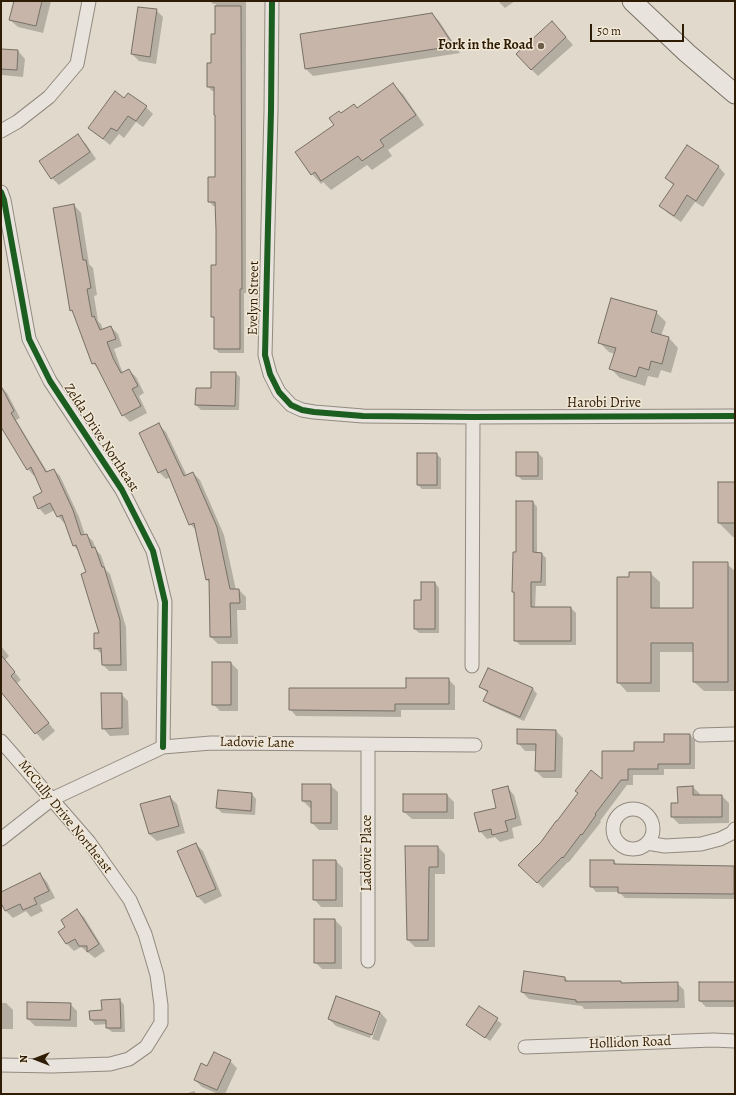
<!DOCTYPE html>
<html>
<head>
<meta charset="utf-8">
<style>
  body { margin:0 }
  #map { position:relative; width:736px; height:1095px; overflow:hidden; background:#e1d9cb; font-family:Alegreya,serif }
  canvas { display:block }
  .frame { position:absolute; inset:0; border:2px solid #2f1c04; pointer-events:none }
  .north { position:absolute; left:16px; top:1039px; width:40px; height:40px; -webkit-text-stroke:3px #f1e8d7; paint-order:stroke; rotate:270deg; font-size:11px; font-weight:700; line-height:16px; text-align:center; color:#2f1c04 }
  .north::after { content:''; display:block; margin:auto; width:14px; height:18px; background:#2f1c04; clip-path:polygon(50% 0,100% 100%,50% 72%,0 100%) }
  .scale { position:absolute; left:590px; top:24px; width:94px; height:18px; box-sizing:border-box; border:2px solid #2f1c04; border-top:0; padding-left:5px; font-size:12px; line-height:14px; white-space:nowrap; color:#2f1c04; -webkit-text-stroke:3px #f1e8d7; paint-order:stroke }
</style>
</head>
<body>
<div id="map">
<canvas width="736" height="1095"></canvas>
<div class="frame"></div>
<div class="north">N</div>
<div class="scale">50 m</div>
</div>
<script>
const context = document.querySelector('canvas').getContext('2d');
context.lineJoin = 'round';
function paint(path, color) { context.fillStyle = color; context.fill(path, 'evenodd'); }
const shape = rows => new Path2D(rows.map(r => 'M' + r).join(''));
function trace(path, color, width, dash) { context.strokeStyle = color; context.lineWidth = width; context.lineCap = dash ? 'butt' : 'round'; context.setLineDash(dash || []); context.stroke(path); }
function drawText(font, color, halo, rows, align = 'center') {
  context.font = font + ' Alegreya,serif'; context.lineWidth = 3; context.setLineDash([]); context.textBaseline = 'middle'; context.strokeStyle = halo; context.fillStyle = color; for (const [text, x, y, turn = 0] of rows) {
    context.save(); context.translate(x, y); context.rotate((+turn || 0) * Math.PI / 180); context.textAlign = isNaN(turn) ? turn : align; if (halo) context.strokeText(text, 0, 0); context.fillText(text, 0, 0); context.restore();
  }
}
paint(shape([
  [15,1,51,1,43,33,18,27,10,20],
  [210,1,246,1,246,293,244,293,244,353,219,353,215,348,215,319,212,317,217,266,216,206,213,206,209,201,216,178,215,91,212,91,208,86,216,35,216,4,213,4],
  [498,1,515,1,505,8],
  [156,10,163,17,156,64,139,61,132,54],
  [432,14,439,21,460,53,313,76,306,69],
  [559,29,573,45,538,76,531,69],
  [1,50,18,51,25,59,23,77,1,75],
  [393,84,403,94,424,125,388,150,392,156,372,170,367,165,331,190,323,182,321,184,312,174,341,114,357,109],
  [124,99,146,107,153,114,143,127,136,122,124,138,119,134,110,145,89,128],
  [79,137,86,144,96,159,59,185,52,178],
  [718,166,725,174,703,207,695,202,681,222,668,213,661,206,674,186,666,178],
  [74,205,81,213,89,264,93,268,97,295,94,296,98,321,101,324,103,330,111,327,118,334,122,346,114,349,120,366,123,373,129,370,136,377,144,393,139,396,147,413,130,422,123,415,100,371,93,363,75,315,71,310],
  [656,312,666,322,661,336,669,338,678,348,671,373,661,370,658,378,648,376,645,386,620,378,611,369,615,354,609,352,599,342],
  [235,373,240,377,239,410,201,410,196,405,196,389,212,390],
  [1,387,7,393,20,418,16,420,48,473,54,470,60,476,79,517,85,535,86,535,93,541,96,550,101,555,106,570,110,574,126,627,127,671,109,671,103,665,102,654,95,648,100,634,87,573,79,551,74,546,65,522,64,523,58,516,55,510,45,515,39,508,43,493,35,475,34,476,28,469,2,427,1,428],
  [159,425,166,432,187,476,193,473,200,480,224,535,236,590,239,590,246,597,246,610,237,610,238,644,218,644,211,637,210,583,206,579,196,530,190,524,171,477,166,479,159,472],
  [538,453,543,458,543,480,522,480,517,475],
  [436,454,441,458,441,489,422,489,418,485],
  [735,483,735,537,733,537,719,523],
  [533,502,537,507,537,553,542,554,546,558,546,586,536,586,535,608,571,608,576,613,576,645,520,645,515,640,517,553],
  [727,564,735,571,735,691,704,691,694,682,694,652,660,652,660,692,627,692,618,682,650,573,660,582,660,609,694,609],
  [435,583,439,588,439,633,419,633,415,629,422,601],
  [1,646,9,656,5,660,21,680,17,683,55,731,43,741,10,701,1,686],
  [231,663,238,670,238,711,220,711,213,704],
  [489,669,533,689,537,694,524,721,489,705,485,700,488,693,480,687],
  [448,679,455,686,455,710,401,710,401,717,296,716,290,709,407,689],
  [121,694,128,701,129,735,110,736,103,728],
  [556,731,563,738,562,778,543,778,536,771,537,751,525,751,518,743],
  [690,735,695,740,695,769,664,769,664,775,633,775,633,785,627,785,600,821,601,822,569,862,568,862,543,888,519,865,603,781,635,752],
  [330,785,338,792,338,830,319,830,312,823,312,808,310,808,303,801],
  [507,787,514,795,522,825,512,828,514,838,500,842,495,837,487,839,480,831,498,809],
  [693,787,700,794,700,796,722,796,729,803,729,823,679,824,672,817,672,804,679,804],
  [252,794,256,799,255,815,222,813,217,808],
  [447,795,454,802,454,819,412,819,404,812],
  [170,797,177,804,185,833,157,841,149,834],
  [196,844,203,851,222,896,205,904,198,897,179,851],
  [406,847,438,847,445,854,445,874,435,874,435,947,415,947,408,940],
  [336,861,343,868,343,907,321,907,314,899],
  [591,861,614,861,617,865,734,867,735,868,735,899,625,898,619,892,596,892,591,886],
  [40,874,47,882,55,898,40,905,43,911,31,917,26,911,13,918,6,911,1,901,1,893],
  [77,910,84,917,105,951,95,958,81,947,74,951,67,944,60,932,67,927],
  [335,920,342,927,342,969,322,969,315,962],
  [565,978,569,982,622,984,677,983,684,990,685,1008,584,1009,582,1006,529,999,522,992],
  [735,983,735,1007,706,1007,700,1001],
  [120,1000,124,1005,125,1032,112,1032,107,1028,107,1024,95,1025,91,1020],
  [1,1003,6,1003,13,1010,13,1029,1,1029],
  [70,1004,77,1011,77,1027,35,1026,28,1019],
  [480,1007,502,1024,490,1041,468,1025],
  [380,1012,387,1020,379,1041,372,1039,380,1015,378,1015,370,1038,336,1026,329,1019],
  [230,1061,237,1068,225,1094,218,1094,202,1087,195,1080,208,1067],
  [194,1091,197,1094,185,1094],
  [572,1093,606,1093,607,1094,572,1094],
  [636,1093,680,1094,636,1094]
]), '#0003');
const building = shape([
  [14,1,42,1,36,26,9,20,14,1],
  [215,6,241,6,242,289,240,289,240,349,214,349,214,317,211,317,211,265,216,265,216,230,215,202,208,202,208,177,215,177,215,115,214,115,214,87,207,87,207,63,211,63,211,34,215,34,215,6],
  [138,7,157,9,150,57,131,54,138,7],
  [432,13,454,46,305,69,300,34,432,13],
  [552,21,566,37,531,70,516,54,552,21],
  [1,49,18,50,17,70,1,69,1,49],
  [393,83,416,115,380,140,384,146,362,161,358,156,321,181,315,172,311,175,295,152,334,125,329,118,339,111,341,113,354,104,357,108,393,83],
  [115,91,124,98,128,93,147,106,136,121,128,116,117,131,111,128,103,139,88,128,115,91],
  [78,134,90,152,51,179,39,161,78,134],
  [687,145,719,166,696,201,687,195,674,216,659,206,674,184,665,178,687,145],
  [74,204,83,260,86,260,91,288,87,289,92,317,94,316,100,330,111,326,116,339,107,342,113,358,121,373,129,369,138,386,132,389,141,406,122,416,95,363,92,364,72,310,70,311,53,208,74,204],
  [611,298,657,311,651,332,669,337,662,364,651,361,649,370,639,367,636,377,609,369,616,348,598,343,611,298],
  [211,372,236,372,235,406,195,405,196,388,211,388,211,372],
  [1,386,14,411,11,413,46,472,54,469,73,510,81,535,87,534,92,548,95,547,102,567,104,567,120,620,121,665,102,665,101,648,94,649,94,633,99,633,81,574,86,572,76,545,73,546,62,515,57,517,50,503,38,509,33,497,42,492,31,467,27,470,1,427,1,386],
  [159,423,184,476,193,472,217,527,230,589,239,589,240,603,230,603,231,637,210,637,209,579,206,580,194,523,189,525,166,469,158,473,139,433,159,423],
  [516,452,538,452,538,476,516,476,516,452],
  [417,453,437,453,437,485,417,485,417,453],
  [718,482,735,482,735,523,718,523,718,482],
  [516,501,533,501,533,552,542,553,541,582,531,582,531,607,571,607,571,641,514,641,514,592,512,592,513,552,516,552,516,501],
  [693,562,728,562,728,682,693,682,693,643,651,643,651,683,617,683,617,577,629,577,629,572,651,572,651,608,693,608,693,562],
  [421,582,435,582,435,629,414,629,414,600,421,600,421,582],
  [1,655,15,672,11,676,49,723,35,734,1,692,1,655],
  [212,662,231,662,231,705,212,705,212,662],
  [488,668,533,688,520,717,483,701,488,691,479,687,488,668],
  [406,678,449,678,449,704,395,704,395,711,289,710,289,688,406,688,406,678],
  [101,693,122,693,122,728,102,729,101,693],
  [517,729,556,730,555,771,535,771,536,744,517,744,517,729],
  [664,734,690,734,690,764,658,764,658,769,628,769,628,780,621,780,595,814,596,815,582,835,581,834,563,858,562,857,537,883,518,865,541,842,556,821,557,821,578,793,575,791,591,770,602,779,602,751,634,751,634,742,664,742,664,734],
  [302,784,331,784,331,823,311,823,311,801,302,801,302,784],
  [508,786,516,818,505,821,508,831,492,835,491,829,479,832,474,813,496,808,492,790,508,786],
  [693,786,693,795,722,795,722,817,671,817,671,803,678,803,677,787,693,786],
  [218,790,252,793,251,811,216,808,218,790],
  [403,794,447,794,447,812,403,812,403,794],
  [170,796,179,826,149,834,140,804,170,796],
  [196,843,216,889,197,897,177,851,196,843],
  [405,846,438,846,438,867,429,867,428,940,407,940,405,846],
  [313,860,336,860,336,900,313,900,313,860],
  [590,860,614,860,614,864,734,866,734,894,618,893,618,887,590,887,590,860],
  [40,873,49,891,34,898,37,904,23,910,20,904,5,911,1,903,1,892,40,873],
  [77,909,99,944,87,952,87,946,79,946,75,939,66,944,58,932,65,927,61,920,77,909],
  [314,919,335,919,335,963,314,963,314,919],
  [524,971,565,977,565,981,621,981,621,983,678,982,678,1001,576,1002,576,1000,521,992,524,971],
  [699,982,735,982,735,1001,699,1001,699,982],
  [336,996,380,1012,372,1035,328,1019,336,996],
  [120,999,121,1028,106,1028,106,1020,90,1020,89,1011,102,1010,101,1000,120,999],
  [27,1002,71,1003,70,1020,27,1019,27,1002],
  [479,1006,498,1018,485,1038,466,1025,479,1006],
  [214,1052,231,1060,217,1090,194,1080,201,1063,207,1066,214,1052]
]);
paint(building, '#c7b5aa');
trace(building, '#777065', 1);
const street = shape([
  [272,1,271,111,268,225,265,355,270,374,279,392,291,405,302,410,314,412,363,416,473,417,735,416],
  [1,131,17,122,49,97,77,64,89,1],
  [1,192,4,200,29,339,50,381,122,490,153,551,165,602,163,747],
  [472,666,473,417],
  [700,735,735,734],
  [1,741,89,842,130,900,145,934,157,975,161,1005,161,1023,146,1047,129,1059,110,1064,52,1066,1,1065],
  '613 829a20 20 0 1 1 40 0a20 20 0 1 1-40 0Z',
  [1,839,52,799,163,747,211,743,475,745],
  [647,843,665,846,701,844,720,839,732,833,735,829],
  [368,961,368,745],
  [525,1047,713,1040,735,1041]
]);
const secondary = shape([
  [632,1,687,53,735,94]
]);
trace(street, '#918a80', 15);
trace(secondary, '#777065', 21);
trace(street, '#e8e3dc', 13);
trace(secondary, '#e8e3dc', 19);
trace(shape([
  [272,1,271,111,268,225,265,355,270,374,279,392,291,405,302,410,314,412,363,416,473,417,735,416],
  [1,192,4,200,29,339,50,381,122,490,153,551,165,602,163,747]
]), '#1b5e20', 6);
for (const [x, y, r, color] of [
  [541,46,4,"#6d5e4a"]
]) { const dot = new Path2D(); dot.arc(x, y, r, 0, 2 * Math.PI); context.fillStyle = color; context.fill(dot); trace(dot, '#f1e8d7', 1.5); }
drawText('bold 14px', '#2f1c04', '#f1e8d7', [
  ["Fork in the Road",533,46]
], 'right');
drawText('14px', '#2f1c04', '#f1e8d7', [
  ["Evelyn Street",254,298,-89],
  ["Harobi Drive",604,404],
  ["Zelda Drive Northeast",101,438,57],
  ["Ladovie Lane",257,743,1],
  ["McCully Drive Northeast",65,817,51],
  ["Ladovie Place",368,853,-90],
  ["Hollidon Road",630,1043,-2]
]);
</script>
</body>
</html>
